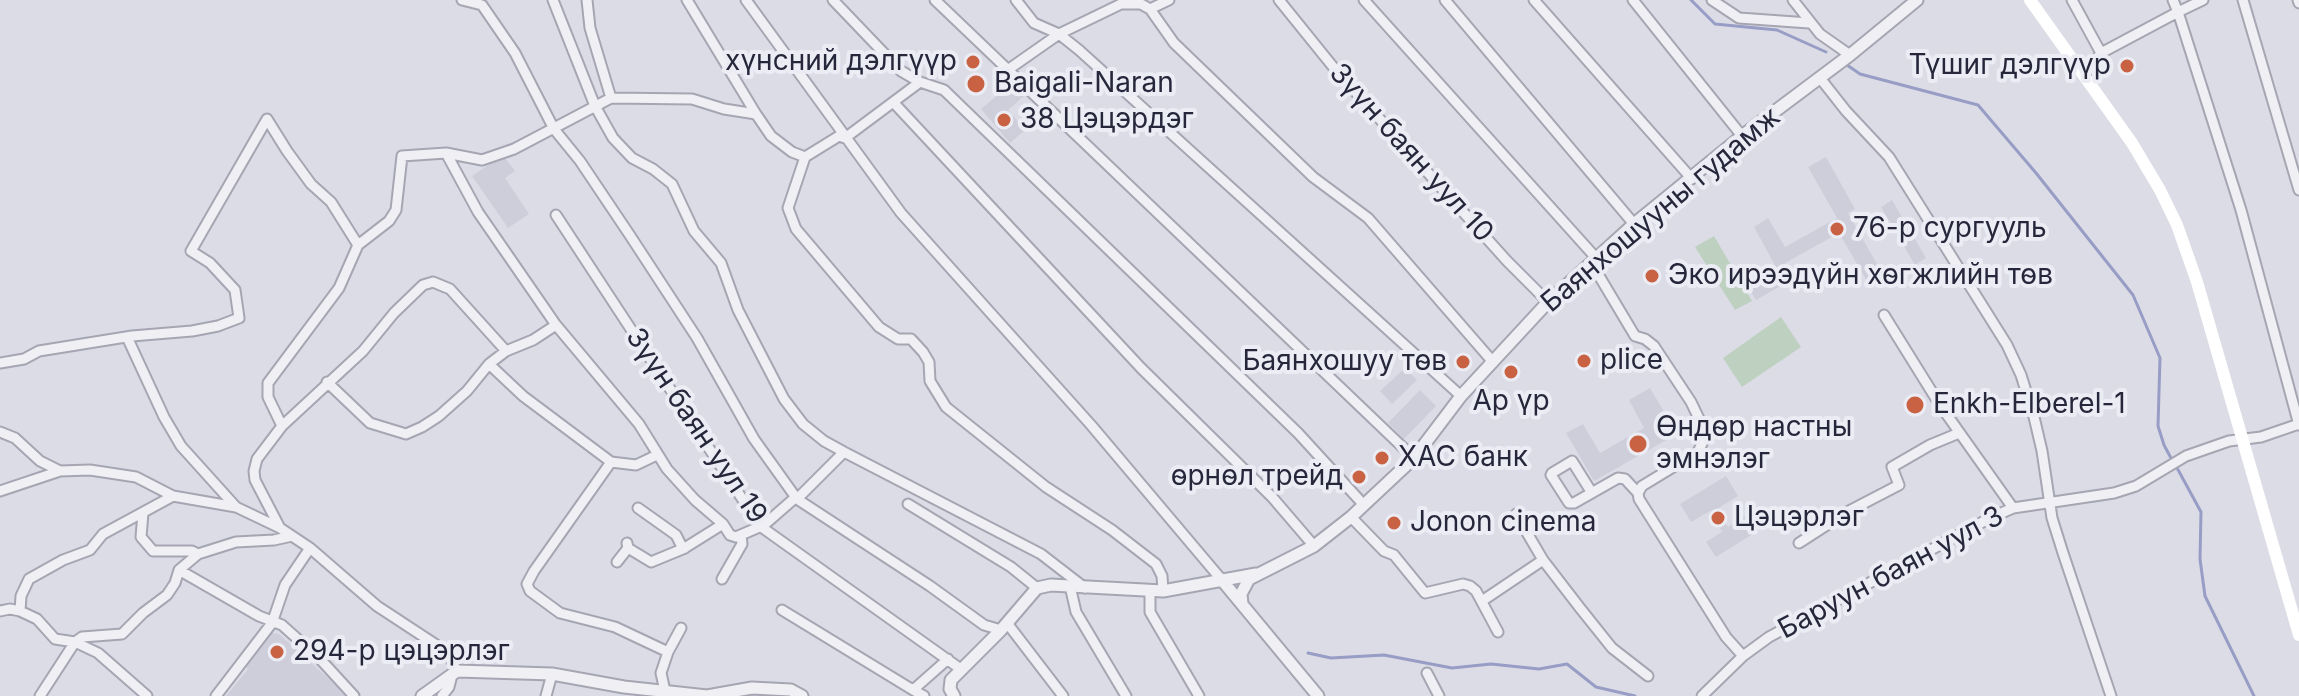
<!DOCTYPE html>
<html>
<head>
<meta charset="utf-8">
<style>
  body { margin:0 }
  canvas { display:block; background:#dcdce6 }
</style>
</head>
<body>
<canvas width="2299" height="696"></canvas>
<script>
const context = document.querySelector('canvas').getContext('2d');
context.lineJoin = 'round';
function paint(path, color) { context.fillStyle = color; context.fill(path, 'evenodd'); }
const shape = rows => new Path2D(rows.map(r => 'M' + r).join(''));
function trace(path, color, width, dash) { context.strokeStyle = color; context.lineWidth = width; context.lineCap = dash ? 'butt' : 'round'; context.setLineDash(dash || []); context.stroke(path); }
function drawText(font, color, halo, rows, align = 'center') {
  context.font = font + ' Inter,sans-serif'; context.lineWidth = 8; context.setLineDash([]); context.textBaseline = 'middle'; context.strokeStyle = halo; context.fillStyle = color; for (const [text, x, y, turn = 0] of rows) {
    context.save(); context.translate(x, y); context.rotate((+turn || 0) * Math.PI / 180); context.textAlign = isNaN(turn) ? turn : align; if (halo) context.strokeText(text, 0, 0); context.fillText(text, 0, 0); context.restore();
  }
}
paint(shape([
  [1013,82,1024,96,1008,110,1025,130,1010,143,981,109],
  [503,155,515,171,505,178,529,214,508,228,472,176],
  [1826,157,1855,209,1848,213,1886,280,1871,288,1839,233,1785,263,1793,279,1756,300,1746,284,1776,267,1754,227,1768,218,1785,247,1837,218,1808,167],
  [1892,200,1926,258,1915,265,1881,207],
  [1405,368,1417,380,1392,404,1380,391],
  [1650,388,1677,434,1594,481,1566,433,1583,424,1600,453,1644,428,1629,400],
  [1420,390,1436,406,1404,439,1388,423],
  [1726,476,1738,496,1717,509,1728,527,1749,514,1759,530,1716,557,1706,542,1722,532,1710,511,1691,522,1680,504],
  [271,633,279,634,348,696,226,696,248,669,244,665]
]), '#cecedb');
paint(shape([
  [1714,236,1752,301,1735,310,1695,247],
  [1781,317,1801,347,1742,387,1723,358]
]), '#bed0c0');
trace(shape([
  [1691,0,1715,24,1777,30,1826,52],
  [1847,65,1860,74,1978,105,2036,173,2133,295,2160,358,2158,426,2164,445,2172,460],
  [2176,466,2201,512,2200,559,2205,596,2254,696],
  [1308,653,1331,658,1384,655,1452,668,1491,664,1539,669,1567,664,1596,687,1635,696]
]), '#989dc5', 3);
const minor = shape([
  [462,0,482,5,515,53,554,129,580,161,631,237,697,338,754,439,797,499,930,586,984,625,1001,630],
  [553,0,595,106,613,138,632,158,653,169,672,184,694,231,721,263,738,310,784,399,803,424,824,441,844,452,1041,554,1085,588],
  [587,0,590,28,611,98],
  [687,0,756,114],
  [746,0,901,213,1091,425,1221,579],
  [833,0,901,71,920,82,944,90,1298,433,1363,504],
  [935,0,1414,458],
  [1016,0,1034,23,1059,34,1079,50,1461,396],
  [1279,0,1334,68,1507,261,1548,302],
  [1364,0,1597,259],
  [1445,0,1634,224],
  [1534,0,1692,179],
  [1633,0,1742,136],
  [1712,0,1739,18,1809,23],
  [1793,0,1820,34,1850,55],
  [2072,0,2101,53],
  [2203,0,2178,12,2241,210,2299,425],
  [2243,0,2299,190],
  [2298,0,2299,3],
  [1150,9,1174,43,1313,177,1368,218,1493,362],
  [1009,69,1059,34,1121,4,1141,4,1150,9,1169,0],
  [2085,75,2101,53,2178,12,2173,0],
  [1820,78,1846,111,1889,157,2007,345,2021,375,2034,417,2042,451,2052,518,2063,553,2111,696],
  [894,103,1141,368,1272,497,1314,546],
  [446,153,478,212,556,325,639,424,667,469,695,500,723,524,730,535,736,537,764,525,796,497],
  [805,157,788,208,796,229,879,327,898,339,911,339,923,352,929,362,930,381,946,407,1046,487,1112,530,1156,564,1162,576,1163,591],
  [556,215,760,526,962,670],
  [1592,264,1635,336,1645,339,1654,346,1691,402,1702,425,1705,437,1698,452,1642,486,1638,493,1639,499,1726,637,1743,656],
  [1884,315,1940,405,2013,508],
  [127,337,164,417,181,446,236,507],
  [0,363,24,359,39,351,132,336,192,331,218,326,239,318,235,290,210,263,191,251,267,119,287,151,311,184,331,202,358,245],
  [489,364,523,396,611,462],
  [327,382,370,423,406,434,422,427,439,416,467,391,489,364,506,351,533,340,556,325],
  [282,426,268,397,268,383,339,288,358,245,389,221,396,210,402,156,446,153,482,160,514,149,611,98,692,99,724,109,756,114,771,136,792,152,805,157,839,136,845,138,920,82],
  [0,432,15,438,40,461,60,471,90,470,136,477,173,496,236,507,280,528,310,548,377,606,447,652,457,671],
  [657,455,636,465,611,462,534,571,527,584,530,591,560,613,615,627,668,652],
  [0,491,60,471],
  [1592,493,1572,461,1552,473,1551,475,1569,503,1574,503,1618,478,1625,479,1638,493],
  [797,499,844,452],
  [908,504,1011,567,1037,588],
  [638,508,676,535,683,549,723,524],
  [143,513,141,537,153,551,192,551,198,554],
  [1516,514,1543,560,1580,608,1612,648,1648,676],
  [1351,517,1384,551,1394,555,1425,593,1463,584,1470,586,1476,591,1498,632],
  [280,528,255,480,254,471,257,459,282,426,363,351,394,313,423,285,433,282,450,289,506,351],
  [627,543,628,548,651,562,685,548],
  [1799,543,1847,512,1899,485,1892,467,1930,445,1959,433],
  [617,562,628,548],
  [179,570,259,616,282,625,321,660,354,696],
  [722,579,742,544,741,535],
  [1070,586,1076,612,1126,696],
  [1150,590,1150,612,1199,696],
  [1482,601,1543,560],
  [782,610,913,690,948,659],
  [0,611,10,609,20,611,37,619,55,639,75,642,98,653,147,696],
  [20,611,21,596,29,579,63,560,90,550,103,534,173,496],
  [1007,623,1063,696],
  [1427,673,1439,696],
  [913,690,924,696],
  [665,691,661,673,668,652,681,628],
  [40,696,75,642,82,637,122,634,143,613,167,595,175,583,179,570,198,554,236,542,274,540,292,536],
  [216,696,272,623,285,585,310,548],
  [442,696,449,687,452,675],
  [546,696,552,674],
  [1702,696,1743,656,1769,637,1990,518,2013,508,2114,493,2136,486,2186,456,2229,441,2261,437,2299,424]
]);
const tertiary = shape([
  [1221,579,1318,696],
  [1242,604,1241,594,1249,579,1314,546,1351,517,1414,458,1461,396,1548,302,1634,224,1742,136,1850,55,1917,0],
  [422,696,457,671,552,674,624,687,707,696,752,688,791,690,802,696],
  [954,696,950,689,951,680,1001,630,1037,588,1051,585,1163,591,1256,574]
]);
trace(minor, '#a6a6b3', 13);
trace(tertiary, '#a6a6b3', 15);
trace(minor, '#efeff4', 9);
trace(tertiary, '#efeff4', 11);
trace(shape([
  [2030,0,2132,143,2160,190,2177,225,2197,282,2299,635]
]), '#fff', 12);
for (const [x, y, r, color] of [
  [973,62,8,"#c96143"],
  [2127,66,8,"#c96143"],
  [976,84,10,"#c96143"],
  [1004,120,8,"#c96143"],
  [1837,229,8,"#c96143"],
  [1652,276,8,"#c96143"],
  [1584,361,8,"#c96143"],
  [1463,362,8,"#c96143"],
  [1511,372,8,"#c96143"],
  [1915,405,10,"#c96143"],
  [1638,444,10,"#c96143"],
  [1382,458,8,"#c96143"],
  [1359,477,8,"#c96143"],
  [1718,518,8,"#c96143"],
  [1394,523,8,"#c96143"],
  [277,652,8,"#c96143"]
]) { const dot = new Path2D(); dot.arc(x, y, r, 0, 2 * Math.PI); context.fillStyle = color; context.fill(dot); trace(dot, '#ebecf4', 3); }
drawText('28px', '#27273c', '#ebecf4', [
  ["хүнсний дэлгүүр",957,62,"right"],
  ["Түшиг дэлгүүр",2111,66,"right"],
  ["Baigali-Naran",994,84],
  ["38 Цэцэрдэг",1020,120],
  ["76-р сургууль",1853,229],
  ["Эко ирээдүйн хөгжлийн төв",1668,276],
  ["plice",1600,361],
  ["Баянхошуу төв",1447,362,"right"],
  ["Ар үр",1511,402,"center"],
  ["Enkh-Elberel-1",1933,405],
  ["Өндөр настны",1656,428],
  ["эмнэлэг",1656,460],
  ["ХАС банк",1398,458],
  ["өрнөл трейд",1343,477,"right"],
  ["Цэцэрлэг",1734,518],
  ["Jonon cinema",1410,523],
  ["294-р цэцэрлэг",293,652]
], 'left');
drawText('28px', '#27273c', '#ebecf4', [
  ["Зүүн баян уул 10",1411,153,48],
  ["Баянхошууны гудамж",1661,210,-40],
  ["Зүүн баян уул 19",696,426,56],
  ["Баруун баян уул 3",1891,573,-28]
]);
</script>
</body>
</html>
